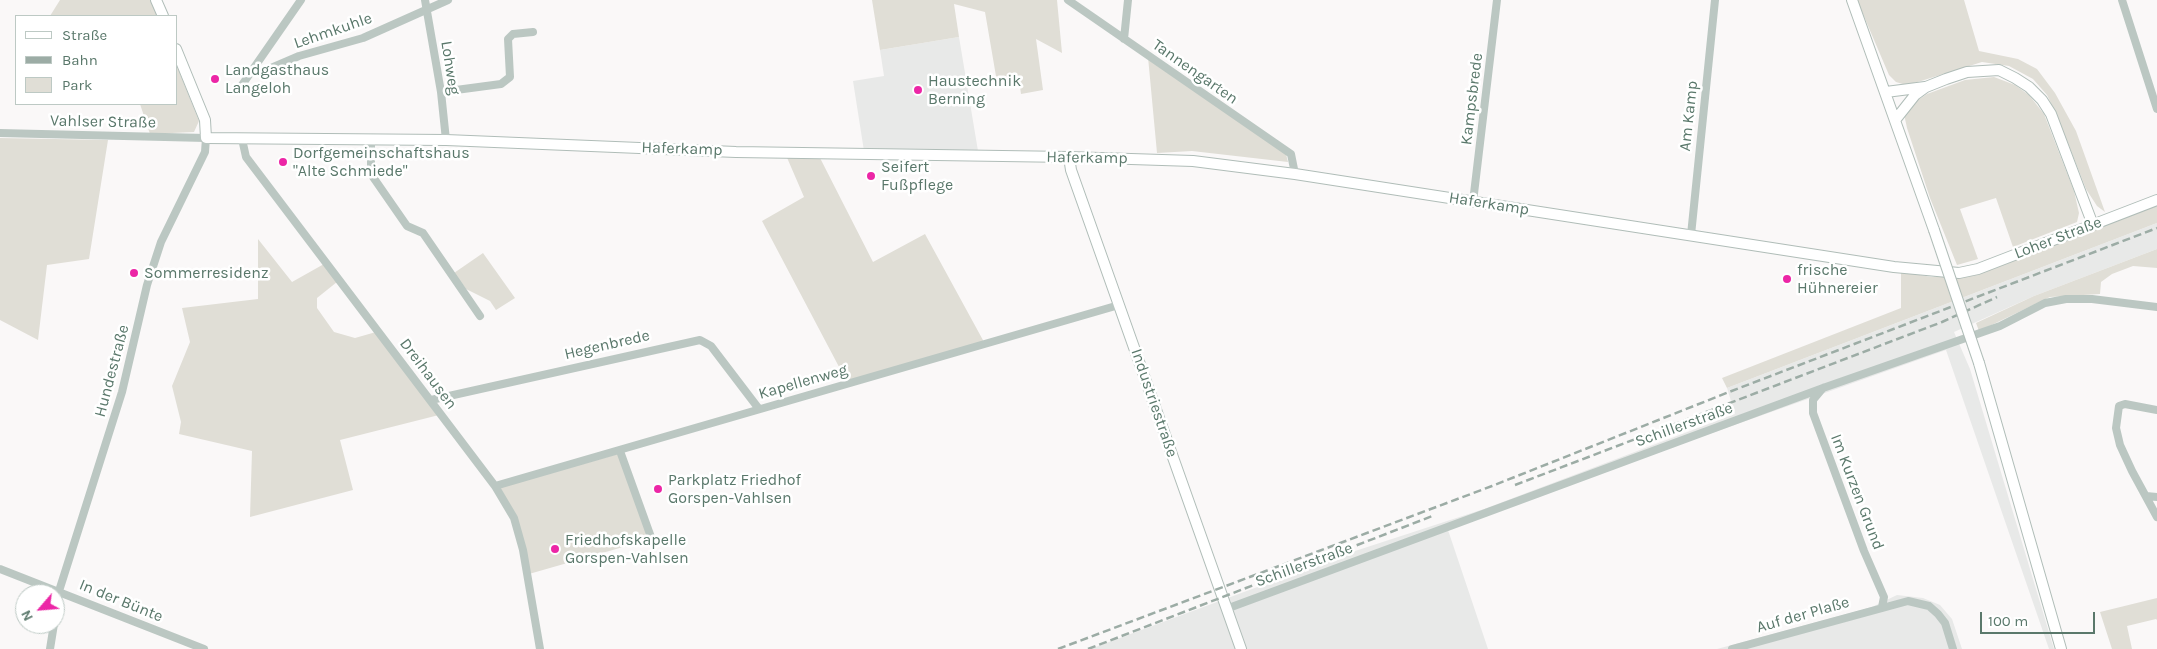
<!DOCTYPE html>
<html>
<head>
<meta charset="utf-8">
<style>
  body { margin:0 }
  #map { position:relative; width:2157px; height:649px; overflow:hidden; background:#faf8f8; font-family:Karla,sans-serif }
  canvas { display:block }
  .legend { position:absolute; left:15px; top:15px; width:162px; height:90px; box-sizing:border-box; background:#fff; border:1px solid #bdc9c4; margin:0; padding:6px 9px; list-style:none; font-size:15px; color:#5a786b }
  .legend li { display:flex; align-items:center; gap:10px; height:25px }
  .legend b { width:25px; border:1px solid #bdc9c4 }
  .north { position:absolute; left:15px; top:584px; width:50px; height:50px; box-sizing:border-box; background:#fff; border:1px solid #bdc9c4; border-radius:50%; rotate:243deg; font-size:14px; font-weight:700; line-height:20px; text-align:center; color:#5a786b }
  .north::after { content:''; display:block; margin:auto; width:18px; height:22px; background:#ec26a6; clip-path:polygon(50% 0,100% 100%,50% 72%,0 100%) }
  .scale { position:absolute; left:1980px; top:612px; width:115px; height:22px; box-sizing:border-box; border:2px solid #5a786b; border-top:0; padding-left:6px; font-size:15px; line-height:18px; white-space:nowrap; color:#5a786b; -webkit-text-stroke:4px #fff; paint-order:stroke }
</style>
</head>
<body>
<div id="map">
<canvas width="2157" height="649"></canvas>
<ul class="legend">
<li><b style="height:6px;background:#fff"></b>Straße</li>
<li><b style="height:6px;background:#9caca5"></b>Bahn</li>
<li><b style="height:14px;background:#e0ded6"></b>Park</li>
</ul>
<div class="north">N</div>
<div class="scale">100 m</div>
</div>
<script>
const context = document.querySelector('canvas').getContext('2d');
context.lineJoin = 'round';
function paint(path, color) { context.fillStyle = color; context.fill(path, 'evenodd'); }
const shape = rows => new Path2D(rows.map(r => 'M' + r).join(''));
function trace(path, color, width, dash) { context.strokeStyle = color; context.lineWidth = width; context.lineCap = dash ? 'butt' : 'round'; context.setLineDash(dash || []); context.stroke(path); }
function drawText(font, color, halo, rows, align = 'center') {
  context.font = font + ' Karla,sans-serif'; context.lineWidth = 5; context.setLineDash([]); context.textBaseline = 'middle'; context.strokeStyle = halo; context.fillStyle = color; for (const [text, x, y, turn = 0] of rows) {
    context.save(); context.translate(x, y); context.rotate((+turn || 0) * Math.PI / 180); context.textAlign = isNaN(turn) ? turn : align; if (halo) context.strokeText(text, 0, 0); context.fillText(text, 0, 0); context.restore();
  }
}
paint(shape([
  [959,37,978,151,864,151,853,81,884,76,880,50],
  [2157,223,2157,249,2034,296,1954,332,1970,369,2054,649,2049,649,1946,350,1447,527,1488,649,1090,649,1352,552,1484,509,1735,414,1727,388],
  [1897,595,1923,598,1940,605,1952,619,1962,649,1717,649,1872,607]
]), '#e8e9e8');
paint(shape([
  [60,0,151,0,158,16,50,16],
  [872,0,1057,0,1062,53,1036,39,1043,90,1021,94,1019,79,997,82,985,12,954,4,959,37,880,50],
  [1857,0,1964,0,1979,51,2018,59,2037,69,2055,93,2076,131,2105,212,2097,206,2086,189,2058,118,2047,95,2033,79,2009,66,1982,62,1921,81,1906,85,1896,82,1889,75],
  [1148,57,1286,154,1288,162,1192,151,1157,153],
  [176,64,199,121,194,132,150,134,140,104,176,104],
  [1994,77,2015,85,2029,95,2044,114,2074,191,2079,213,2077,222,2013,247,1996,198,1960,209,1978,259,1957,265,1930,198,1907,128,1904,114,1909,106,1927,94,1965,80],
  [0,138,108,140,89,259,47,265,38,340,0,320],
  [785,153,818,154,873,262,925,234,984,342,847,382,762,221,804,197],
  [2157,206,2157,223,1727,388,1722,378,1901,308,1901,272,1932,277,1963,276],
  [258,239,292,282,324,264,337,282,317,298,317,308,334,332,355,338,376,332,439,415,340,440,353,490,250,517,252,451,179,434,181,422,172,386,190,342,182,308,258,299],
  [2157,249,2157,268,2133,266,2112,274,2101,282,2100,294,2050,297,1979,331,1976,323,2034,296],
  [483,253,515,298,496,310,490,301,466,289,454,273],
  [621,453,651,539,529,574,525,547,499,488],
  [2157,598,2157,620,2156,619,2127,626,2132,649,2112,649,2100,612]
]), '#e0ded6');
const secondary = shape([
  [156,0,163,16],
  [1852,0,1934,230],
  [176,49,205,120,206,138,446,140,736,152,1069,157,1193,161,1295,174,1894,267,1959,273,1978,269,2157,200],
  [1886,92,1925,87],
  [1896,119,1915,95,1926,87,1946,79,1967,72,1999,70,2015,78,2029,87,2042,100,2051,114,2093,225],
  [1069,157,1071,170,1241,649],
  [1979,363,2061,649]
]);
trace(secondary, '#b0bdb8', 12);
trace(shape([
  [425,0,441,92,446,140],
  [1068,0,1291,154,1295,174],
  [2122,0,2157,109],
  [1124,39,1128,0],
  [253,69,257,71,264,71,299,56,363,38,448,0],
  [242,85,301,0],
  [441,92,501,84,510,77,508,39,513,34,533,32],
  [0,133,206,138,205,152,161,242,147,285,122,392,59,591,55,617],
  [242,139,246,157,495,486,514,518,523,550,540,649],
  [371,140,371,171,373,177,407,226,423,233,480,316],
  [1473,202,1497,0],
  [1691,235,1715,0],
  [1823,388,1813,400,1813,413,1864,551,1884,597,1882,607],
  [431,400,700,340,711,346,759,409],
  [2157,410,2125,404,2119,406,2116,428,2120,445,2132,471,2157,517],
  [620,451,651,537],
  [495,486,1119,305],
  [2146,496,2157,497],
  [0,569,204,649],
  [1226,609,1823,388,2000,326,2045,303,2066,299,2092,299,2157,307],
  [50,649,54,624],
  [1732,649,1908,601,1929,606,1938,614,1945,623,1953,649]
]), '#bbc7c2', 8);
trace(secondary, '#fff', 10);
trace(shape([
  [1515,485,1942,322,1997,297],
  [1058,649,1492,486,1729,392,2157,228],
  [1088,649,1435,515]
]), '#9caca5', 2.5, [8, 4]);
const secondaryBridge = shape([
  [1934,230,1979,363]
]);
trace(secondaryBridge, '#b0bdb8', 12, []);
trace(secondaryBridge, '#fff', 10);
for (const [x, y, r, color] of [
  [215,79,5,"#ec26a6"],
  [918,90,5,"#ec26a6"],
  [283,162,5,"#ec26a6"],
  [871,176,5,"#ec26a6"],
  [134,273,5,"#ec26a6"],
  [1787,279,5,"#ec26a6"],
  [658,489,5,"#ec26a6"],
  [555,549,5,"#ec26a6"]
]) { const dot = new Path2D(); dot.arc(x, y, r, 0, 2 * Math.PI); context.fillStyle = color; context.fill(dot); trace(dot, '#fff', 2); }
drawText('16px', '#5a786b', '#fff', [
  ["Lehmkuhle",333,31,-19],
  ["Lohweg",450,68,81],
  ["Tannengarten",1195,72,35],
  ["Kampsbrede",1472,99,-83],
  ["Am Kamp",1689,116,-84],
  ["Vahlser Straße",103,122,1],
  ["Haferkamp",682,149,2],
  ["Haferkamp",1087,158,1],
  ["Haferkamp",1489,204,9],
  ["Loher Straße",2058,238,-21],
  ["Hegenbrede",607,345,-13],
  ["Hundestraße",112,371,-75],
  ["Dreihausen",428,374,53],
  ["Kapellenweg",803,382,-16],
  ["Industriestraße",1154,403,71],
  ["Schillerstraße",1684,425,-20],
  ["Im Kurzen Grund",1857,492,69],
  ["Schillerstraße",1304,565,-20],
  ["In der Bünte",121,601,22],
  ["Auf der Plaße",1803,615,-16]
]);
drawText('16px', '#5a786b', '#fff', [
  ["Landgasthaus",225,70],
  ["Langeloh",225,88],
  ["Haustechnik",928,81],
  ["Berning",928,99],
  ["Dorfgemeinschaftshaus",293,153],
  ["\"Alte Schmiede\"",293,171],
  ["Seifert",881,167],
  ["Fußpflege",881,185],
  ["frische",1797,270],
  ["Hühnereier",1797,288],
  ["Sommerresidenz",144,273],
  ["Parkplatz Friedhof",668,480],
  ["Gorspen-Vahlsen",668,498],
  ["Friedhofskapelle",565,540],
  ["Gorspen-Vahlsen",565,558]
], 'left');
</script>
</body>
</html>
